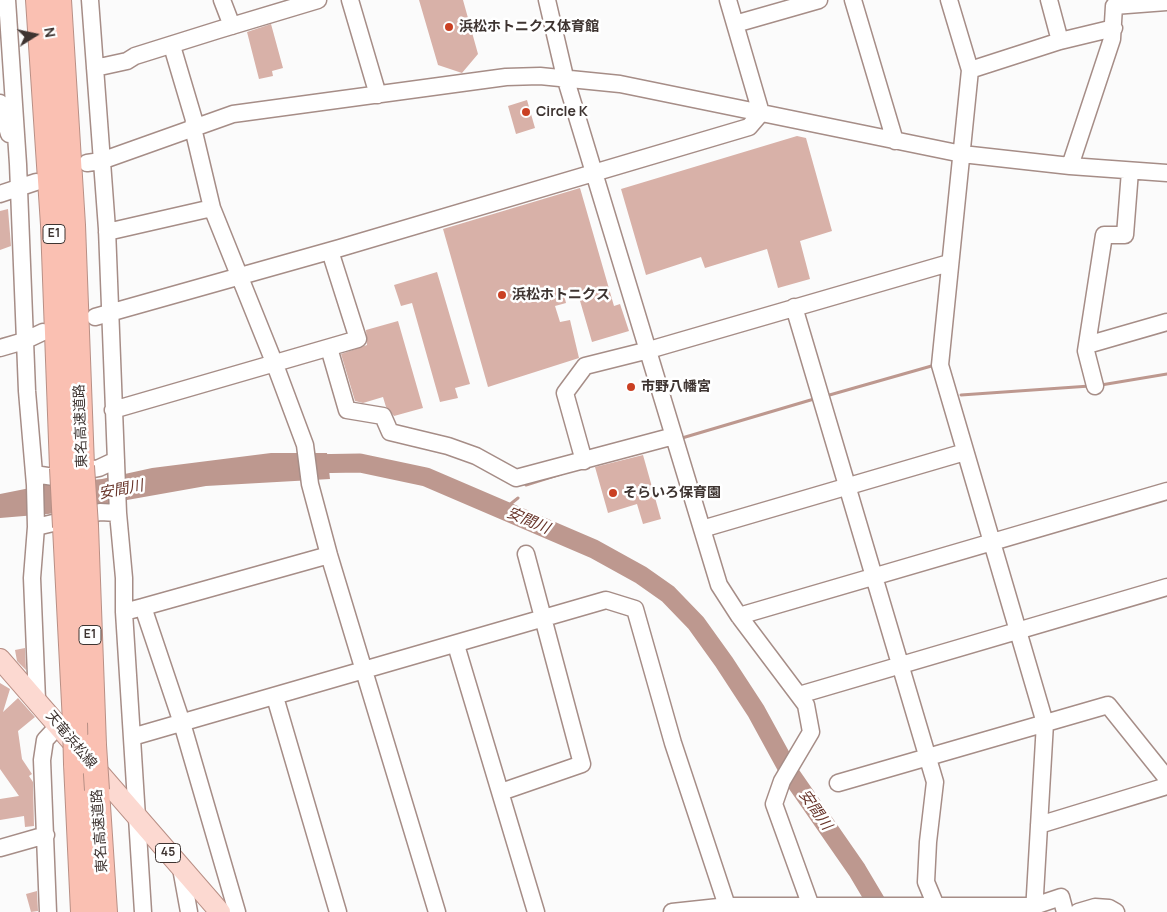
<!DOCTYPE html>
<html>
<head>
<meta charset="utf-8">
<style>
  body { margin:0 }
  #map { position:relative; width:1167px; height:912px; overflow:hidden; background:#fbfbfb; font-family:Manrope,sans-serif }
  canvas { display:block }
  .north { position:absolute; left:10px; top:10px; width:50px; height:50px; -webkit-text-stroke:4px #fff; paint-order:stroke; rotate:80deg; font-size:14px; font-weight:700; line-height:20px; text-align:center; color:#3e3431 }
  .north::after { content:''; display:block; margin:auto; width:18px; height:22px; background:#3e3431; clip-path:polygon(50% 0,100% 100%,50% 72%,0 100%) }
</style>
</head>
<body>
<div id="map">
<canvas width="1167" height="912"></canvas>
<div class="north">N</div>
</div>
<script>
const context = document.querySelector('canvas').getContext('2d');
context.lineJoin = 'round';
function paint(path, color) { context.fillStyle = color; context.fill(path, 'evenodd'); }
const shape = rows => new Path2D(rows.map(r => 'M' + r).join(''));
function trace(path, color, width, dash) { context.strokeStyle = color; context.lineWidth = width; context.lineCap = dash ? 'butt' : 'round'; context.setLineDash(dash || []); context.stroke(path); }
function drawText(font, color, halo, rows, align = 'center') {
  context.font = font + ' Manrope,"Noto Sans JP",sans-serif'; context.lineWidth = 5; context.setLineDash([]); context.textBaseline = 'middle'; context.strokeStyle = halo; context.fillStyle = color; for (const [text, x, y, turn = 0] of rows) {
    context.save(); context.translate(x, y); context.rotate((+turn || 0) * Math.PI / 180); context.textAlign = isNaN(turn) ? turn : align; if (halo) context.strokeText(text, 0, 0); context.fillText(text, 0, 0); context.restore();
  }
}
paint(shape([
  [271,453,327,453,330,479,206,486,48,514,0,518,0,494,50,484,102,479,152,468]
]), '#bd988f');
trace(shape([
  [1101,385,1167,374],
  [961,395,1090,386],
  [826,396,935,365],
  [682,438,814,399],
  [526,485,561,474],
  [503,510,518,498]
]), '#bd988f', 3);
trace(shape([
  [302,464,360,463,426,477,594,549,641,575,668,594,696,623,724,662,756,711,791,775,857,870,882,912]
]), '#bd988f', 19);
paint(shape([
  [419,0,463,0,478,54,462,73,438,65],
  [271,24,283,68,272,71,273,76,259,79,247,32],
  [527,100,535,128,516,134,508,106],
  [797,136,806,138,832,231,800,241,810,279,778,288,767,249,705,268,701,257,646,275,621,189],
  [580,188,614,306,620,304,629,331,592,342,576,287,563,291,566,303,555,306,560,322,570,320,579,358,488,387,443,229],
  [8,209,11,246,0,250,0,211],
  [437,272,470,384,455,388,458,398,440,402,412,303,401,306,394,285],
  [398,321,423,408,394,416,386,407,383,397,363,403,355,401,341,354,367,345,366,330],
  [643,455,661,519,643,524,637,504,608,513,595,467],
  [25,648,26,670,17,661,15,650],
  [0,683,10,689,3,712,18,698,35,717,18,731,22,759,32,774,29,776,33,782,34,826,25,827,24,816,0,820,0,799,19,796,0,769],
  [37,891,38,911,31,912,26,894]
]), '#d8b1a8');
const minor = shape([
  [7,0,18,164,27,391,35,485,36,527,32,578,37,700],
  [90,0,107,229,118,513,124,578,124,612,143,912],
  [222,0,232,26],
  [350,0,378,95],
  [547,0,565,77,719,585,739,616,806,705,811,732,782,781,774,804,813,912],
  [853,0,895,141],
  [949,0,970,70,940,365,1045,723,1034,912],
  [1049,0,1060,41],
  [735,24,819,0],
  [172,46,194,120,193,128,212,208,274,362,305,445,310,484,329,555,437,912],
  [95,68,127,61,135,56,218,30,318,0],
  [970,70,1060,41,1114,28],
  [0,103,9,134],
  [87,163,101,161,233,114,506,77,540,76,620,84,962,154,1070,166,1167,173],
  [1070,166,1112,39,1114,6,1167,2],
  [0,194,36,182],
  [107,232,212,208],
  [794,307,935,782,928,842,926,882,936,906],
  [95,317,340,248,749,127,761,113,728,0],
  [1087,345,1167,322],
  [0,348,24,341,43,332],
  [329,348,347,410,383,416,390,432,448,446,476,456,516,478,674,436],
  [1095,386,1086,351,1104,235,1125,235,1130,171],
  [113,410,358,339,330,251],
  [584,461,565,393,585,366,649,350,949,263],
  [34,474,54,477,99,468,116,460],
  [36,527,100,512,118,513],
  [702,529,965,452],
  [143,607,329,555],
  [124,612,143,607,182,723,237,912],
  [739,616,1167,491],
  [456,645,536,912],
  [799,695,1167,587],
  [275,697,338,912],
  [132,737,606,600,635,609,673,743,729,912],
  [838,783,1108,705,1165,776,1167,785],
  [501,792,582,764,526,554],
  [1039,825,1167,786],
  [0,848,46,835],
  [181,868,189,912],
  [48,912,42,760,45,740,58,726],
  [672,912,728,906,1034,906,1061,897,1065,912],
  [1078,912,1095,907,1109,908,1116,912]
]);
const major = shape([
  [0,659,220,912]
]);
const highway = shape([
  [38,0,53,225,62,468],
  [59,0,73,225,82,466],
  [86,526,94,745],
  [65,527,75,723],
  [76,764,83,912],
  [97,790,105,912]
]);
trace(minor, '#a68d87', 19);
trace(major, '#b88f85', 22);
trace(highway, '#b88f85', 26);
trace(minor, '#fff', 16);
trace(major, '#fcd9d1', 20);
trace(highway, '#fac0b2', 24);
const highwayBridge = shape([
  [82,466,86,526],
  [62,468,65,527],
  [75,723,76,764],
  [94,745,97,790]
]);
trace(highwayBridge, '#b88f85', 26, []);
trace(highwayBridge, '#fac0b2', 24);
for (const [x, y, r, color] of [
  [449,27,5,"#ca4023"],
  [526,112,5,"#ca4023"],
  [502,295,5,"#ca4023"],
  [631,387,5,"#ca4023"],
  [613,493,5,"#ca4023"]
]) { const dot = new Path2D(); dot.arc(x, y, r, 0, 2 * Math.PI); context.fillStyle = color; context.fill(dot); trace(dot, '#fff', 2); }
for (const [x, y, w] of [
  [54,234,22],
  [90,635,22],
  [168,853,25]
]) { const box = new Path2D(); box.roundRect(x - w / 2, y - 9.5, w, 19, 4); context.fillStyle = '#fff'; context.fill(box); trace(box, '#3e3431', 1); }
drawText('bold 12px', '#3e3431', null, [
  ["E1",54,234],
  ["E1",90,635],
  ["45",168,853]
]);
drawText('bold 14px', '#3e3431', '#fff', [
  ["浜松ホトニクス体育館",459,27],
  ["Circle K",536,112],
  ["浜松ホトニクス",512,295],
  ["市野八幡宮",641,387],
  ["そらいろ保育園",623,493]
], 'left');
drawText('14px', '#3e3431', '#fff', [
  ["東名高速道路",81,426,-92],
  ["天竜浜松線",71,740,50],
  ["東名高速道路",100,831,-94]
]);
drawText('italic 15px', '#683429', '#fff', [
  ["安間川",121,490,-11],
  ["安間川",528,521,23],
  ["安間川",815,810,55]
]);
</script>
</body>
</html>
